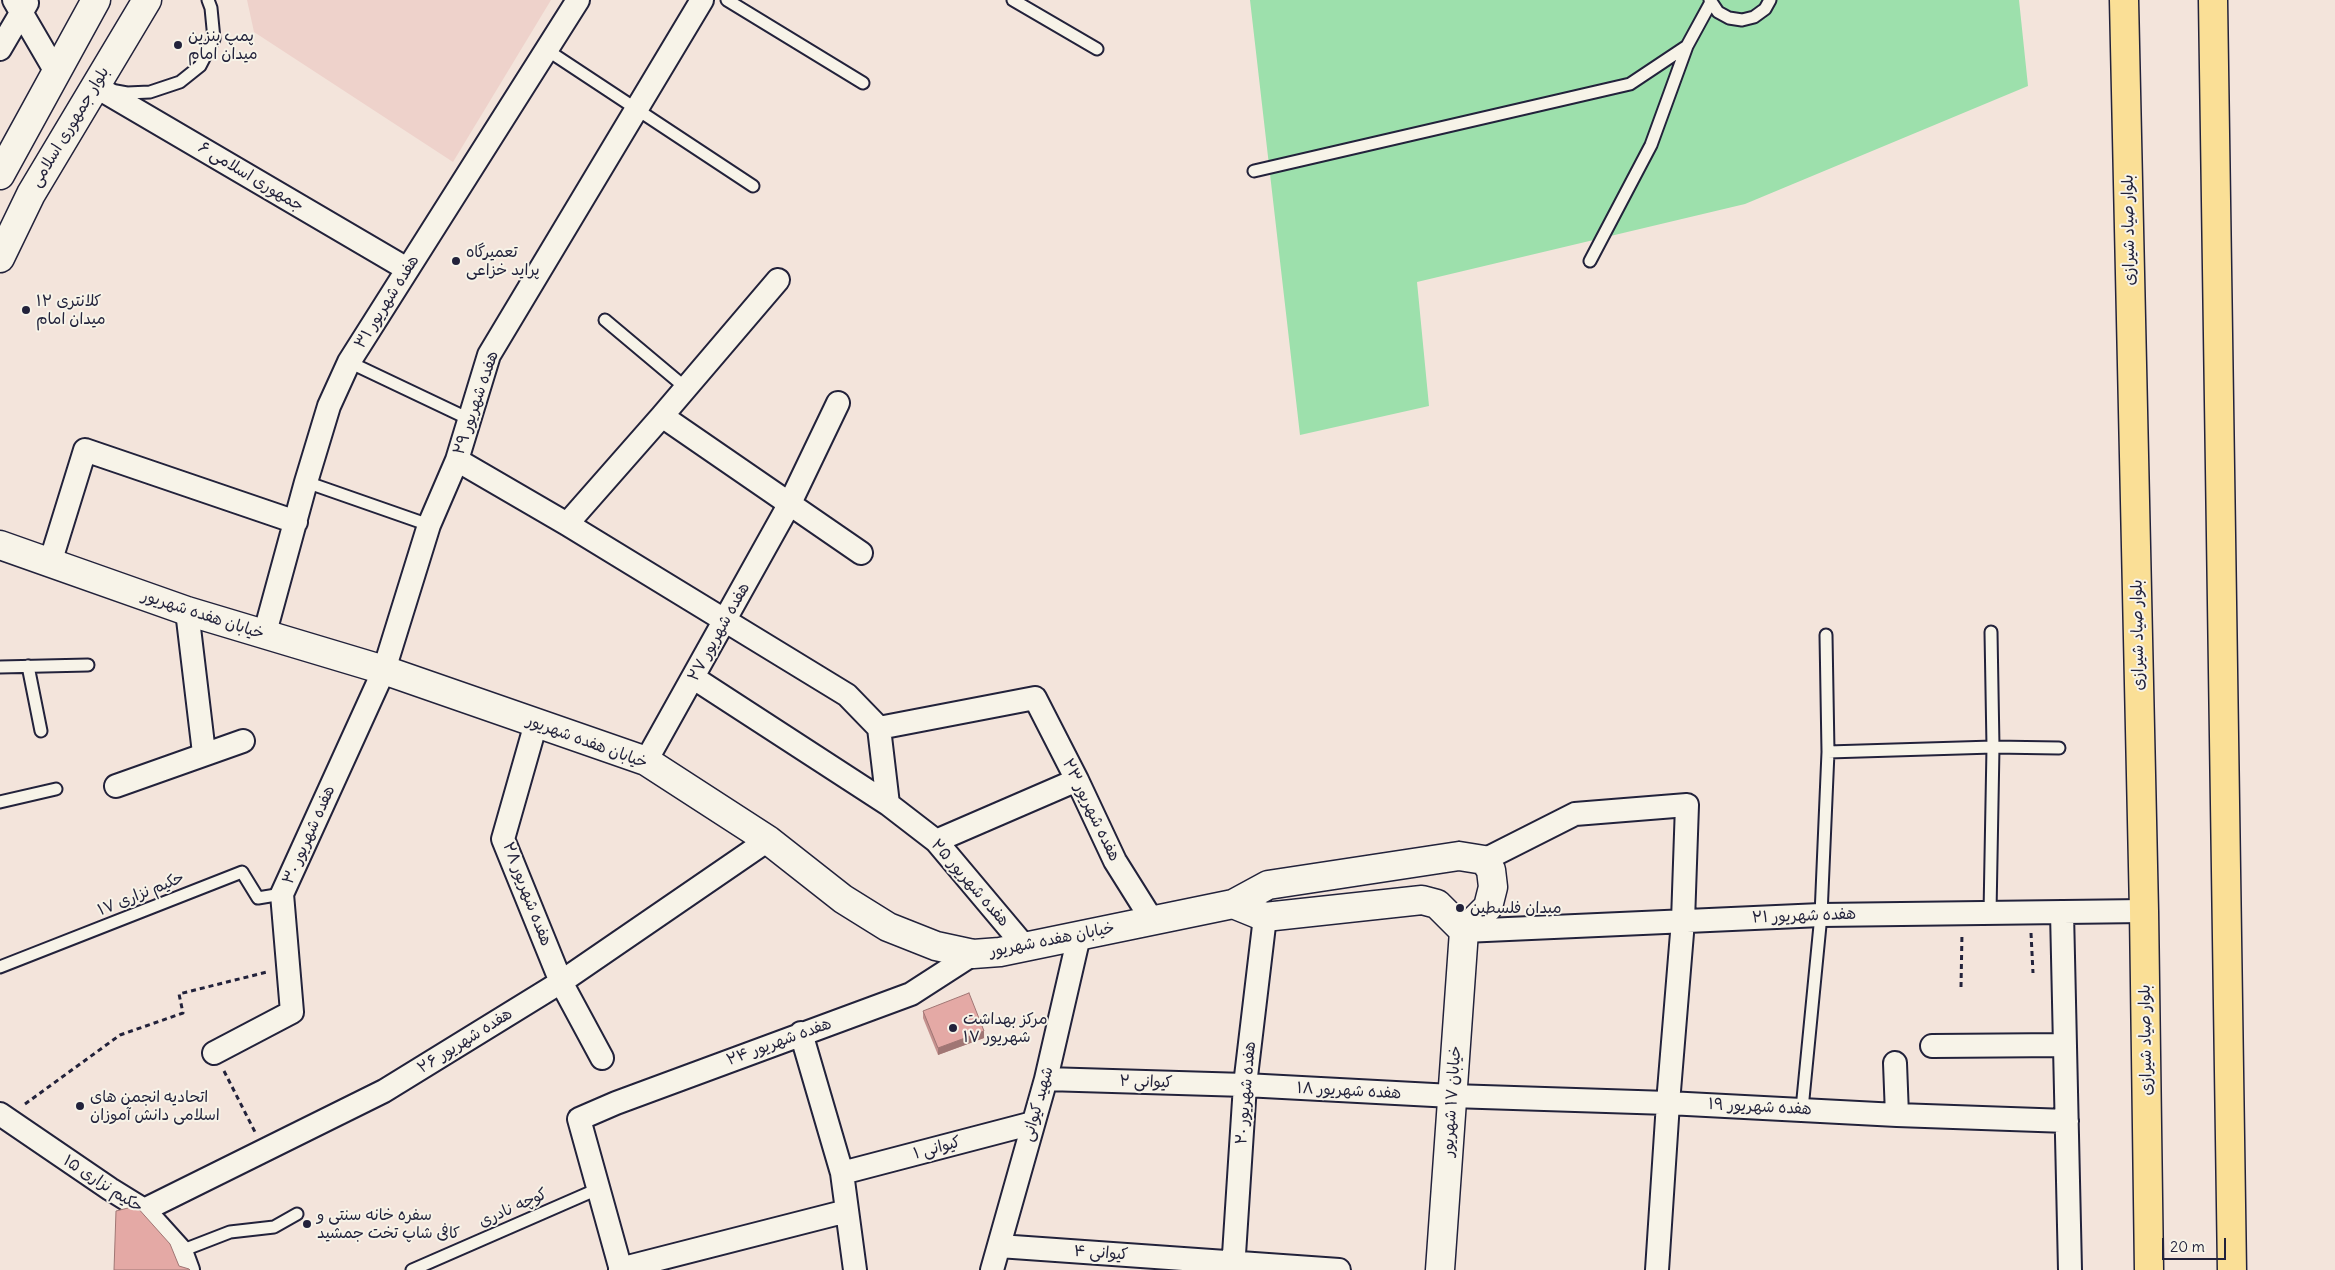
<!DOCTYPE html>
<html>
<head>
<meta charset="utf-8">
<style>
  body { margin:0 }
  #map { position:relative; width:2335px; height:1270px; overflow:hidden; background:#f3e4db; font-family:Delius,sans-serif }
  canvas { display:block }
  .scale { position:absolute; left:2162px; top:1238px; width:64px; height:22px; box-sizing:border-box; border:2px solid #22223b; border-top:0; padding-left:6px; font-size:15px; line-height:18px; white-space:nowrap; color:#22223b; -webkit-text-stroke:4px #f7f3e8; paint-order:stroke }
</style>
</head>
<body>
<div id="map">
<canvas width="2335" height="1270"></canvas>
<div class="scale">20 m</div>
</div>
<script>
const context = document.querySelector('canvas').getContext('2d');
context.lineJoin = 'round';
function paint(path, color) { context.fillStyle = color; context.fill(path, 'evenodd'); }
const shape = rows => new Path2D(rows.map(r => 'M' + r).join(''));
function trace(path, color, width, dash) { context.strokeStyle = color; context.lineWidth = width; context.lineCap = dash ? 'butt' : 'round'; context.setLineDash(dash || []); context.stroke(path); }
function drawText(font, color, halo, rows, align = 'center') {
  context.font = font + ' Delius,"Playpen Sans Arabic",sans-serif'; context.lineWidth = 4; context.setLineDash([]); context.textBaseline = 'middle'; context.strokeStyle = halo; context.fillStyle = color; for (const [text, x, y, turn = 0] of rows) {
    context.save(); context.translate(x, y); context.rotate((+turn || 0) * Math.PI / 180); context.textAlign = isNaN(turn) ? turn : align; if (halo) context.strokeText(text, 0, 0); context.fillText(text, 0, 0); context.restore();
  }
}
paint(shape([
  [247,0,551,0,453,162,254,32]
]), '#eed2cb');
paint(shape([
  [1250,0,2019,0,2028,86,1745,204,1417,282,1429,406,1300,435]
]), '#9de0ac');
const service = shape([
  [727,0,863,83],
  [1013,0,1097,49],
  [1710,0,1718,12,1729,18,1742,20,1754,17,1765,9,1770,0],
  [547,50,753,186],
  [116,91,127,93,150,92,180,82,200,66,214,39,211,8,208,0],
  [1254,171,1630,84,1687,46],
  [1590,261,1651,145,1687,46,1711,2],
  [605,320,686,388],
  [349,362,469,419],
  [306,482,429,525],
  [28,666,41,731],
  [0,667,88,665],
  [1828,752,1993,747,2059,748],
  [0,802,56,789],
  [1990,913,1993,747,1991,632],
  [0,967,242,872,258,898,282,894],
  [1802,1109,1821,915,1828,752,1826,635],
  [181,1251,230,1232,274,1227,297,1214],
  [412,1270,600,1188]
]);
const minor = shape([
  [14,0,56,72],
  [0,49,27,3],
  [95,86,407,269],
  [662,416,861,553],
  [457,460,567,524,847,695,879,728,888,804],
  [567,524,662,416,778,280],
  [50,563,85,450,296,522],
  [187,611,204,753],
  [264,636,306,482,329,406,349,362,578,0],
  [694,678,888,804,936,841,1026,948],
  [536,723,503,839,561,982,602,1058],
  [879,728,1035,698,1077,780,1115,861,1152,920],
  [646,761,790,503,838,403],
  [116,786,243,741],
  [936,841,1077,780],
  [1484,860,1575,814,1687,805,1683,921,1668,1103,1657,1270],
  [2062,912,2070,1270],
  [1464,931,1821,915,2144,911],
  [801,1033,842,1173,855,1270],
  [1932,1046,2065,1045],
  [214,1053,292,1012,282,894,384,670,429,525,457,460,489,355,702,0],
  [1895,1063,1897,1115],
  [1046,1079,1245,1085,1452,1096,1668,1103,1897,1115,2067,1121],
  [0,1114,110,1189,144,1210,181,1251,188,1270],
  [842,1173,1033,1123],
  [144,1210,384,1091,561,982,768,840],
  [999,1246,1339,1270],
  [620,1269,847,1211],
  [621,1270,579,1119,616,1103,911,994,973,954],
  [992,1270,1046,1079,1079,936],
  [1233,1270,1245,1085,1265,917]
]);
const tertiary = shape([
  [0,545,187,611,384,670,646,761,768,840,843,899,888,927,936,946,973,954,1000,952,1233,904],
  [1459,856,1484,860,1491,870,1493,887,1488,907,1464,931,1437,904,1422,900,1265,917,1233,904,1268,885,1459,856],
  [1440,1270,1464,931]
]);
const secondary = shape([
  [0,175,96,0],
  [0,258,31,194,147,0]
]);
const primary = shape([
  [2124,0,2144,911,2149,1270],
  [2213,0,2232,1270]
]);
trace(service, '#22223b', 15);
trace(minor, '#22223b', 26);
trace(tertiary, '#22223b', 31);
trace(secondary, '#22223b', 31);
trace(primary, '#22223b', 31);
trace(shape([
  [2031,933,2033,973],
  [1961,987,1962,933],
  [224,1071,255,1132],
  [25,1104,120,1035,183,1013,179,994,267,972]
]), '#22223b', 3, [5, 4]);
trace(service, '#f7f3e8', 11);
trace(minor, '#f7f3e8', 22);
trace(tertiary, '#f7f3e8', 28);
trace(secondary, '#f7f3e8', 28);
trace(primary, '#fadf96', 28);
paint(shape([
  [923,1011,984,1038,938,1055,923,1018]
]), '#c4918e');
paint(shape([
  [984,1031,984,1038,938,1055,938,1048]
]), '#a07674');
const building = shape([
  [969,993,984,1031,938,1048,923,1011,969,993],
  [136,1206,170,1244,179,1266,189,1269,190,1270,114,1270,116,1211,136,1206]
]);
paint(building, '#e4a9a5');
trace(building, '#a07674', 1);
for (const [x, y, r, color] of [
  [178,45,5,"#22223b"],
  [456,261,5,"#22223b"],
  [26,310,5,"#22223b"],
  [1460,908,5,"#22223b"],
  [953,1028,5,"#22223b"],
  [80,1106,5,"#22223b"],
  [307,1224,5,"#22223b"]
]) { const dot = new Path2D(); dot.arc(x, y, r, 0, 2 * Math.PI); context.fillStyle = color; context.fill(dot); trace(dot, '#f7f3e8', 2); }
drawText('16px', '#22223b', '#f7f3e8', [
  ["پمپ بنزین",188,36],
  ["میدان امام",188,54],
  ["تعمیرگاه",466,252],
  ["پراید خزاعی",466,270],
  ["کلانتری ۱۲",36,301],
  ["میدان امام",36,319],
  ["میدان فلسطین",1470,908],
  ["مرکز بهداشت",963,1019],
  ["۱۷ شهریور",963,1037],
  ["اتحادیه انجمن های",90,1097],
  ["اسلامی دانش آموزان",90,1115],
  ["سفره خانه سنتی و",317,1215],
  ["کافی شاپ تخت جمشید",317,1233]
], 'left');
drawText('16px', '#22223b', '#f7f3e8', [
  ["بلوار جمهوری اسلامی",70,127,-59],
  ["جمهوری اسلامی ۶",251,177,31],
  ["بلوار صیاد شیرازی",2129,230,-91],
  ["هفده شهریور ۳۱",387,302,-58],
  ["هفده شهریور ۲۹",476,403,-71],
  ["خیابان هفده شهریور",203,615,18],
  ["هفده شهریور ۲۷",719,632,-61],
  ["بلوار صیاد شیرازی",2138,635,-91],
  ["خیابان هفده شهریور",587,742,20],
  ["هفده شهریور ۲۳",1091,810,64],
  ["هفده شهریور ۳۰",309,835,-66],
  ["هفده شهریور ۲۵",970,883,49],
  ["حکیم نزاری ۱۷",141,894,-22],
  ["هفده شهریور ۲۸",527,894,69],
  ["هفده شهریور ۲۱",1804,916,-2],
  ["خیابان هفده شهریور",1052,940,-11],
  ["بلوار صیاد شیرازی",2146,1040,-91],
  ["هفده شهریور ۲۶",465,1041,-32],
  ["هفده شهریور ۲۴",779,1042,-20],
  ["کیوانی ۲",1146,1082,2],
  ["هفده شهریور ۱۸",1349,1091,3],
  ["هفده شهریور ۲۰",1246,1093,-85],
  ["خیابان ۱۷ شهریور",1452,1101,-86],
  ["شهید کیوانی",1038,1104,-74],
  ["هفده شهریور ۱۹",1760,1107,3],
  ["کیوانی ۱",937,1148,-15],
  ["حکیم نزاری ۱۵",103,1184,33],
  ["کوچه نادری",513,1208,-24],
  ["کیوانی ۴",1101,1253,4]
]);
</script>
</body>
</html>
